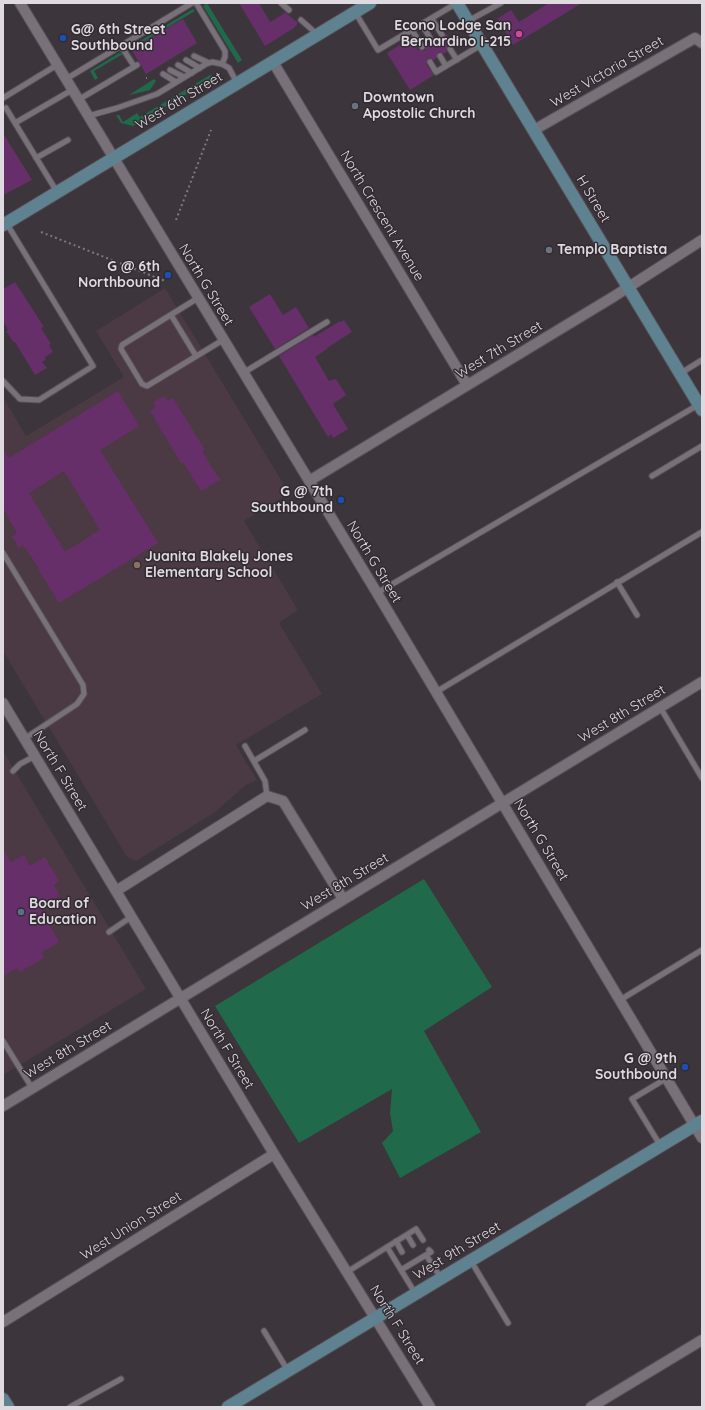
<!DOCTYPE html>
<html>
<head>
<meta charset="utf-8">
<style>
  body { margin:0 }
  #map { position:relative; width:705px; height:1410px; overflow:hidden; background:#3c353c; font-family:Quicksand,sans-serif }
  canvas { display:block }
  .frame { position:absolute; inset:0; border:4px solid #dfdadf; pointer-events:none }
</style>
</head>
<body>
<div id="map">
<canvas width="705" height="1410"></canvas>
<div class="frame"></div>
</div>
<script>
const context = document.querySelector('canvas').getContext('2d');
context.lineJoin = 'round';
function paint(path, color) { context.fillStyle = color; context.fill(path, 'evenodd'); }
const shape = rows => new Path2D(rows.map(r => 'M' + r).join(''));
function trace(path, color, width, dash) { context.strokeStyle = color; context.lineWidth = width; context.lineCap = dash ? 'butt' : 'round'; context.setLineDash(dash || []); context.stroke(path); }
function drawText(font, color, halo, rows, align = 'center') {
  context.font = font + ' Quicksand,sans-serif'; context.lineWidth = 3; context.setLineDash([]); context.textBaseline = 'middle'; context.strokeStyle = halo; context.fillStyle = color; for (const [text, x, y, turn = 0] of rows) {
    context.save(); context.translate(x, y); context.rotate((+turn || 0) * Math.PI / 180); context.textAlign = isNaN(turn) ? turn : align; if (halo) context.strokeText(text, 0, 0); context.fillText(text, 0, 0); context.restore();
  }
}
paint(shape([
  [165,288,289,493,244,521,298,610,279,623,322,694,236,745,257,780,246,785,214,813,136,861,127,857,3,651,3,397,26,436,124,377,96,331],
  [3,751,146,989,3,1075]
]), '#4b3944');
paint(shape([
  [207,3,242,60,238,63,203,6],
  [193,9,195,11,131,49,130,47],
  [119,53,123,54,94,71,98,78,95,80,90,71],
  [210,75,215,77,133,126,121,123,116,115,119,115,123,122,137,113,140,117],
  [154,79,156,81,150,90,129,95],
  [424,879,492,987,424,1031,481,1132,400,1178,382,1143,393,1131,390,1113,392,1089,299,1143,215,1006]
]), '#20694b');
paint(shape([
  [239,3,259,3,270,22,282,15,285,12,298,23,294,28,265,46],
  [549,3,582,3,513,45,497,19,511,10,519,22],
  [183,19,197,43,146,74,131,49],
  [446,33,454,47,448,45,446,49,447,52,443,54,440,52,438,53,437,58,433,60,430,58,428,59,426,64,434,75,410,90,387,53,411,38,418,50,424,51,426,49,426,45,429,43,434,45,436,43,436,39,439,37,442,39,444,38],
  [3,133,32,180,3,195],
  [15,282,44,327,41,328,51,344,49,345,53,352,45,357,46,359,42,362,47,368,35,375,15,342,14,343,6,331,8,330,3,321,3,289],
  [270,294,283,315,296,307,309,328,275,349,249,307],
  [344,320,352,332,327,348,327,349,315,357,329,381,336,379,346,395,333,404,348,429,333,438,331,434,328,437,279,356,313,335,314,337,340,321,341,322],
  [118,391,139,426,100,450,158,543,59,603,38,569,39,568,23,545,19,548,12,536,17,533,3,508,3,448,9,458],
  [64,471,100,530,65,552,29,493],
  [164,396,167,401,173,398,205,450,202,451,220,480,201,491,183,462,181,463,150,411,156,407,153,402],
  [3,849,11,862,24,855,30,866,45,857,59,881,54,885,60,896,40,908,59,942,41,953,44,958,20,972,17,968,3,976]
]), '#672f6a');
const lane = shape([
  [196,3,225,51,225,57,222,64],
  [281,3,289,10],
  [355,12,378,50,457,3],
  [432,19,442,35],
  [301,20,318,35],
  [468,21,501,3],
  [422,25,432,41],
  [412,30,422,47],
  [121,46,134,66],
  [450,49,457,60],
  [194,56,209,63],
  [440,56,446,66],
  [186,60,200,68],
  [430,62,436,72,481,45],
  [178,65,192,73],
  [170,70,184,77],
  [163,74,176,82],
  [66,79,192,3],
  [3,98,57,65],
  [78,100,137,65],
  [6,108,15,123],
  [88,116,117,108,157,94,206,64,212,62,222,64,229,68,237,83],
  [36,158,68,140],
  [57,192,15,123,72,90],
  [198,298,122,345,121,349,142,384,147,386,223,340],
  [171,315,196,356],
  [243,373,327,322],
  [681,373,702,360],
  [3,381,20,399,39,400,93,366,7,224],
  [652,476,702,446],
  [3,553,83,685,84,694,77,704,24,739],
  [617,582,637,615],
  [377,593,698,405],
  [436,692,702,532],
  [660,707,702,778],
  [245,746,265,781,267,796],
  [254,761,305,730],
  [13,771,20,764,35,756],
  [109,932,131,917],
  [620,1000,702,950],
  [3,1041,32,1088],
  [660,1145,632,1099,667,1078],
  [407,1235,413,1245],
  [396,1241,402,1252],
  [387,1247,401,1270],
  [426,1255,431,1252,429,1250],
  [471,1261,508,1323],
  [347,1272,416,1229,423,1240],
  [415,1293,401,1270,426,1255,441,1278],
  [264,1331,288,1371],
  [70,1407,121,1379]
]);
const street = shape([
  [20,3,377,593,702,1138],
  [273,62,467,385],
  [534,130,695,38,702,43],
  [309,481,613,297,702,240],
  [3,703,274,1154,430,1407],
  [116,891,267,796,283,801,343,899],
  [3,1106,702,682],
  [3,1322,274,1154],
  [591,1407,702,1340]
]);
const secondary = shape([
  [457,3,702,410],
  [3,225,370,3],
  [3,1399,8,1407],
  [228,1407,702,1121]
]);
trace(lane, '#585158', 7);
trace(street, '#585158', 12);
trace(secondary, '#585158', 14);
trace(shape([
  [146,78,147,78],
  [176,220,211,130],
  [41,232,165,281]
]), '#7f797f', 2, [2, 3]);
trace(lane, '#79717a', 5);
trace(street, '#79717a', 10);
trace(secondary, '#5f8290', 12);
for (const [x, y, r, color] of [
  [519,34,4,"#d1479c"],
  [63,38,4,"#1a4fb4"],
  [355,106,4,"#6b7280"],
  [549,250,4,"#6b7280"],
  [168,275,4,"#1a4fb4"],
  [341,500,4,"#1a4fb4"],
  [137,565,4,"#8d6e63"],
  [21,912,4,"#5c6f8a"],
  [685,1067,4,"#1a4fb4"]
]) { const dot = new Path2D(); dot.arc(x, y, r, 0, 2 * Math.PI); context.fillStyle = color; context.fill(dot); trace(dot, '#322b32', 1.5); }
drawText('bold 14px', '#dfdadf', '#322b32', [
  ["Econo Lodge San",511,26,"right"],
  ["Bernardino I-215",511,42,"right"],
  ["G@ 6th Street",71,30],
  ["Southbound",71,46],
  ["Downtown",363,98],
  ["Apostolic Church",363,114],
  ["Templo Baptista",557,250],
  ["G @ 6th",160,267,"right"],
  ["Northbound",160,283,"right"],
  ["G @ 7th",333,492,"right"],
  ["Southbound",333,508,"right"],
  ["Juanita Blakely Jones",145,557],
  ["Elementary School",145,573],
  ["Board of",29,904],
  ["Education",29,920],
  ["G @ 9th",677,1059,"right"],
  ["Southbound",677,1075,"right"]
], 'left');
drawText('14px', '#dfdadf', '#322b32', [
  ["West Victoria Street",607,72,-30],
  ["West 6th Street",179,101,-31],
  ["H Street",593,199,59],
  ["North Crescent Avenue",382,216,59],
  ["North G Street",206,285,59],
  ["West 7th Street",499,350,-31],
  ["North G Street",374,562,59],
  ["West 8th Street",622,714,-31],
  ["North F Street",60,771,59],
  ["North G Street",541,840,59],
  ["West 8th Street",345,882,-31],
  ["North F Street",227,1049,59],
  ["West 8th Street",68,1050,-31],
  ["West Union Street",131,1226,-32],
  ["West 9th Street",457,1251,-31],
  ["North F Street",397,1325,58]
]);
</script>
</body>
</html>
